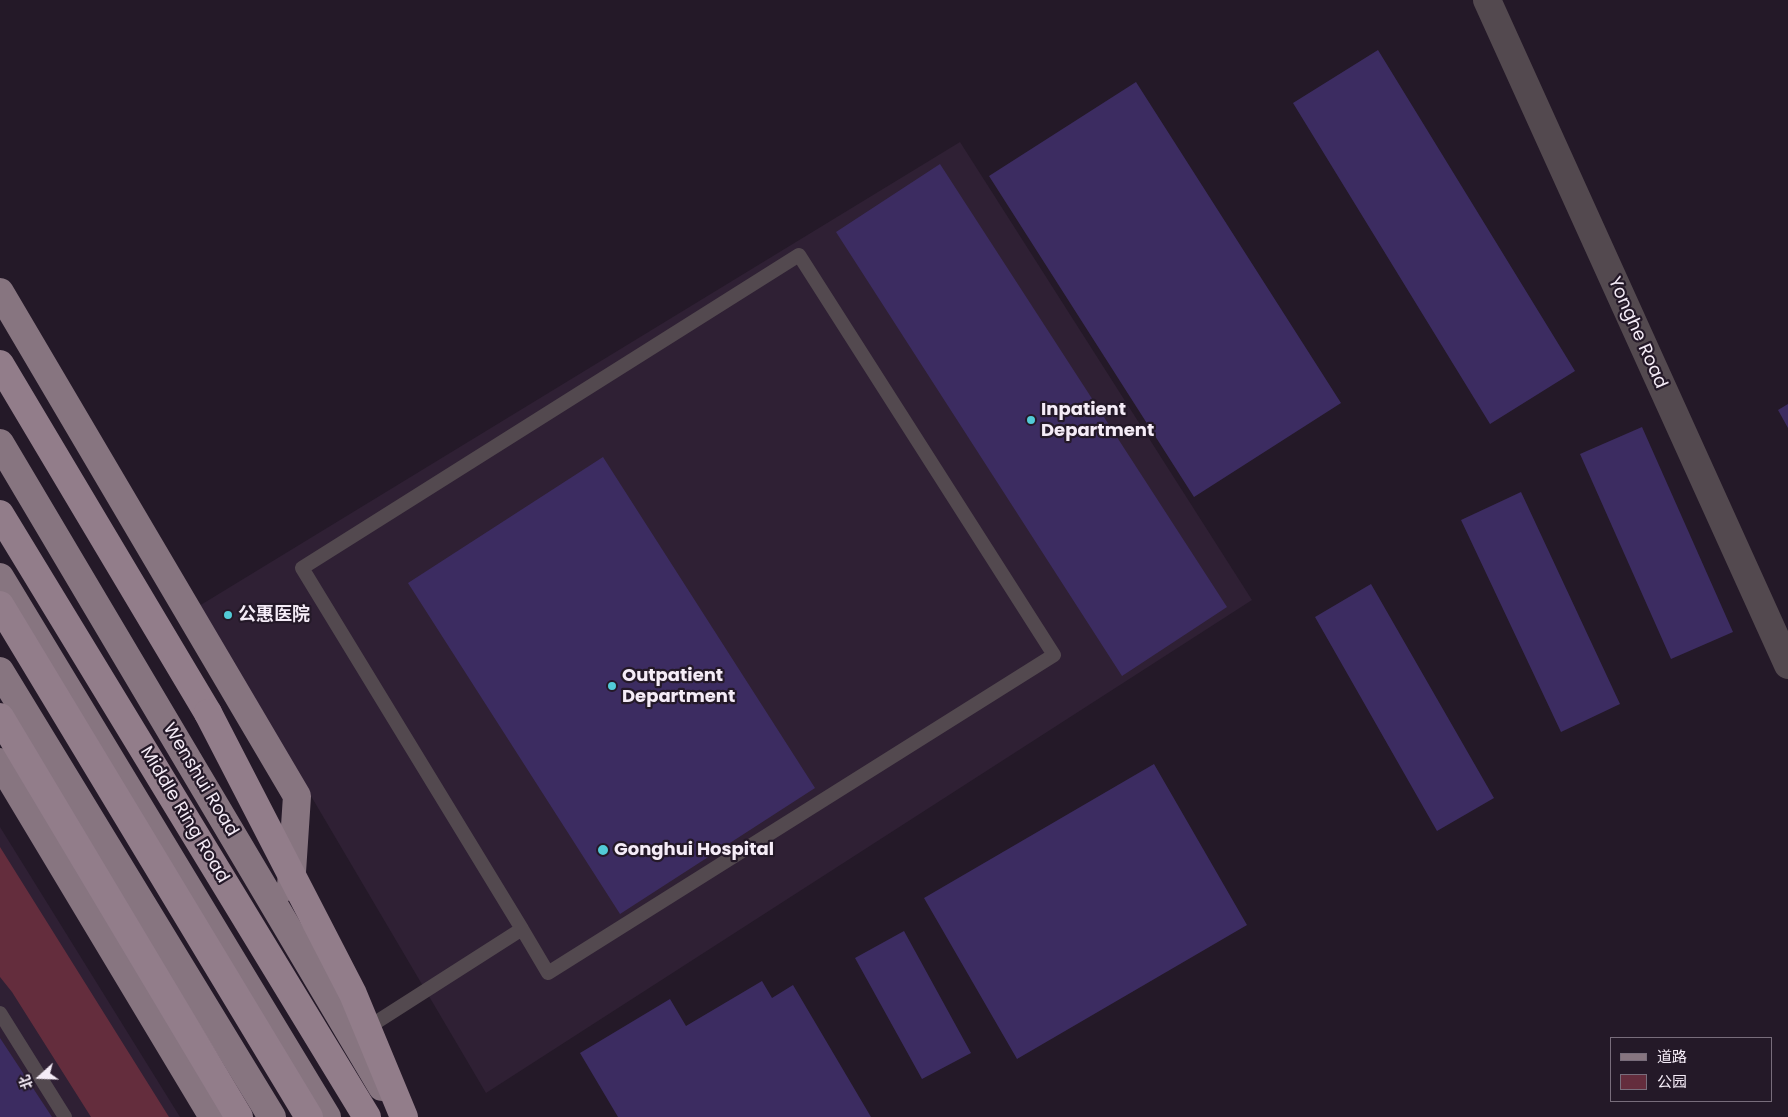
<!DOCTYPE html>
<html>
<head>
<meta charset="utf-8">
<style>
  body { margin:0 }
  #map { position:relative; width:1788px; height:1117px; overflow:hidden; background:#241928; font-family:Poppins,"Noto Sans SC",sans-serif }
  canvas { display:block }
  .legend { position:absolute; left:1610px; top:1037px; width:162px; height:65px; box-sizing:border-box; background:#241928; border:1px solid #786d7b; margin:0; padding:6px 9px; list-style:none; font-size:15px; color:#f5ecf7 }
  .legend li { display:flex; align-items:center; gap:10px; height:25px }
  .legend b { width:25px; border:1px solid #786d7b }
  .north { position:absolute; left:15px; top:1052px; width:50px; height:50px; -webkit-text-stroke:4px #241928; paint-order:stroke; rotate:250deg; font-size:14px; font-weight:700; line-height:20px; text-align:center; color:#f5ecf7 }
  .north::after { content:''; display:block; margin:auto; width:18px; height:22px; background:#f5ecf7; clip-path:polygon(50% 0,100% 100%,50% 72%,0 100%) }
</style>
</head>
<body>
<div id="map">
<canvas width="1788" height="1117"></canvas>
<ul class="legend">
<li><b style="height:6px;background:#877580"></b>道路</li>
<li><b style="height:14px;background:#642d3d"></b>公园</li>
</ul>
<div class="north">北</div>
</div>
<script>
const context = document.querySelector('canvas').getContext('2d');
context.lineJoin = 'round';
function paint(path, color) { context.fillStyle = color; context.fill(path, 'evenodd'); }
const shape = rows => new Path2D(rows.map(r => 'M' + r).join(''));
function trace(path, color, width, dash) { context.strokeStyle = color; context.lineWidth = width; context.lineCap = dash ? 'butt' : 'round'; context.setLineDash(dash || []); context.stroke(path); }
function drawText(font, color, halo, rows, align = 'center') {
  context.font = font + ' Poppins,"Noto Sans SC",sans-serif'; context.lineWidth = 4.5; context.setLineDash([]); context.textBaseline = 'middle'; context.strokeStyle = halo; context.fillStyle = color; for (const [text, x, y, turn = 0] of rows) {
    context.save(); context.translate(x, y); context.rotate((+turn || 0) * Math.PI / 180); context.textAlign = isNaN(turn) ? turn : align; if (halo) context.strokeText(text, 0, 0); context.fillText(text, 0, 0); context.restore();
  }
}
paint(shape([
  [960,142,1252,600,486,1093,199,606],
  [0,827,180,1117,0,1117]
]), '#2f2034');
paint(shape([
  [0,847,169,1117,91,1117,12,992,0,977]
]), '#642d3d');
paint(shape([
  [1378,50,1575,371,1490,424,1293,103],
  [1136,82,1341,403,1194,497,989,176],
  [940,164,1227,607,1122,676,836,232],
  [1788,404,1788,428,1778,410],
  [1642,427,1733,632,1671,659,1580,454],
  [603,457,815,788,620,914,408,583],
  [1521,492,1620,704,1561,732,1461,520],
  [1371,584,1494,798,1437,831,1315,617],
  [1154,764,1247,925,1017,1059,924,898],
  [904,931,971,1053,922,1079,855,958],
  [762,981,772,998,793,985,871,1117,618,1117,580,1053,670,999,686,1026],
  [0,1038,52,1117,0,1117]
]), '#3c2c61');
trace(shape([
  [0,1013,65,1117],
  [364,1030,522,929,302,568,799,255,1054,655,548,973,522,929]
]), '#53494f', 14);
trace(shape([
  [1487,0,1788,665]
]), '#53494f', 28);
trace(shape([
  [0,292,297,796,291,887],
  [0,443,382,1087],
  [0,577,327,1117],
  [0,671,272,1117],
  [0,762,213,1117]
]), '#877580', 28);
trace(shape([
  [0,364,208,713],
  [0,514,367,1117],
  [0,717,239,1117]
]), '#927d8a', 28);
trace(shape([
  [0,605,309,1117],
  [208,713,353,994,404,1117]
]), '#927d8a', 28);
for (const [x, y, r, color] of [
  [1031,420,5,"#52cbd7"],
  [228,615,5,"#52cbd7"],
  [612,686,5,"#52cbd7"],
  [603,850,6,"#52cbd7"]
]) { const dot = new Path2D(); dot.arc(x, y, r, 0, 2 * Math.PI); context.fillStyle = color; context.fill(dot); trace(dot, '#241928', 2); }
drawText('18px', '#f5ecf7', '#241928', [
  ["Yonghe Road",1637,333,66],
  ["Wenshui Road",200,780,59],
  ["Middle Ring Road",184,815,59]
]);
drawText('bold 18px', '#f5ecf7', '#241928', [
  ["Inpatient",1041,410],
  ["Department",1041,431],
  ["公惠医院",238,615],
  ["Outpatient",622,676],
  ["Department",622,697],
  ["Gonghui Hospital",614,850]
], 'left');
</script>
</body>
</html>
